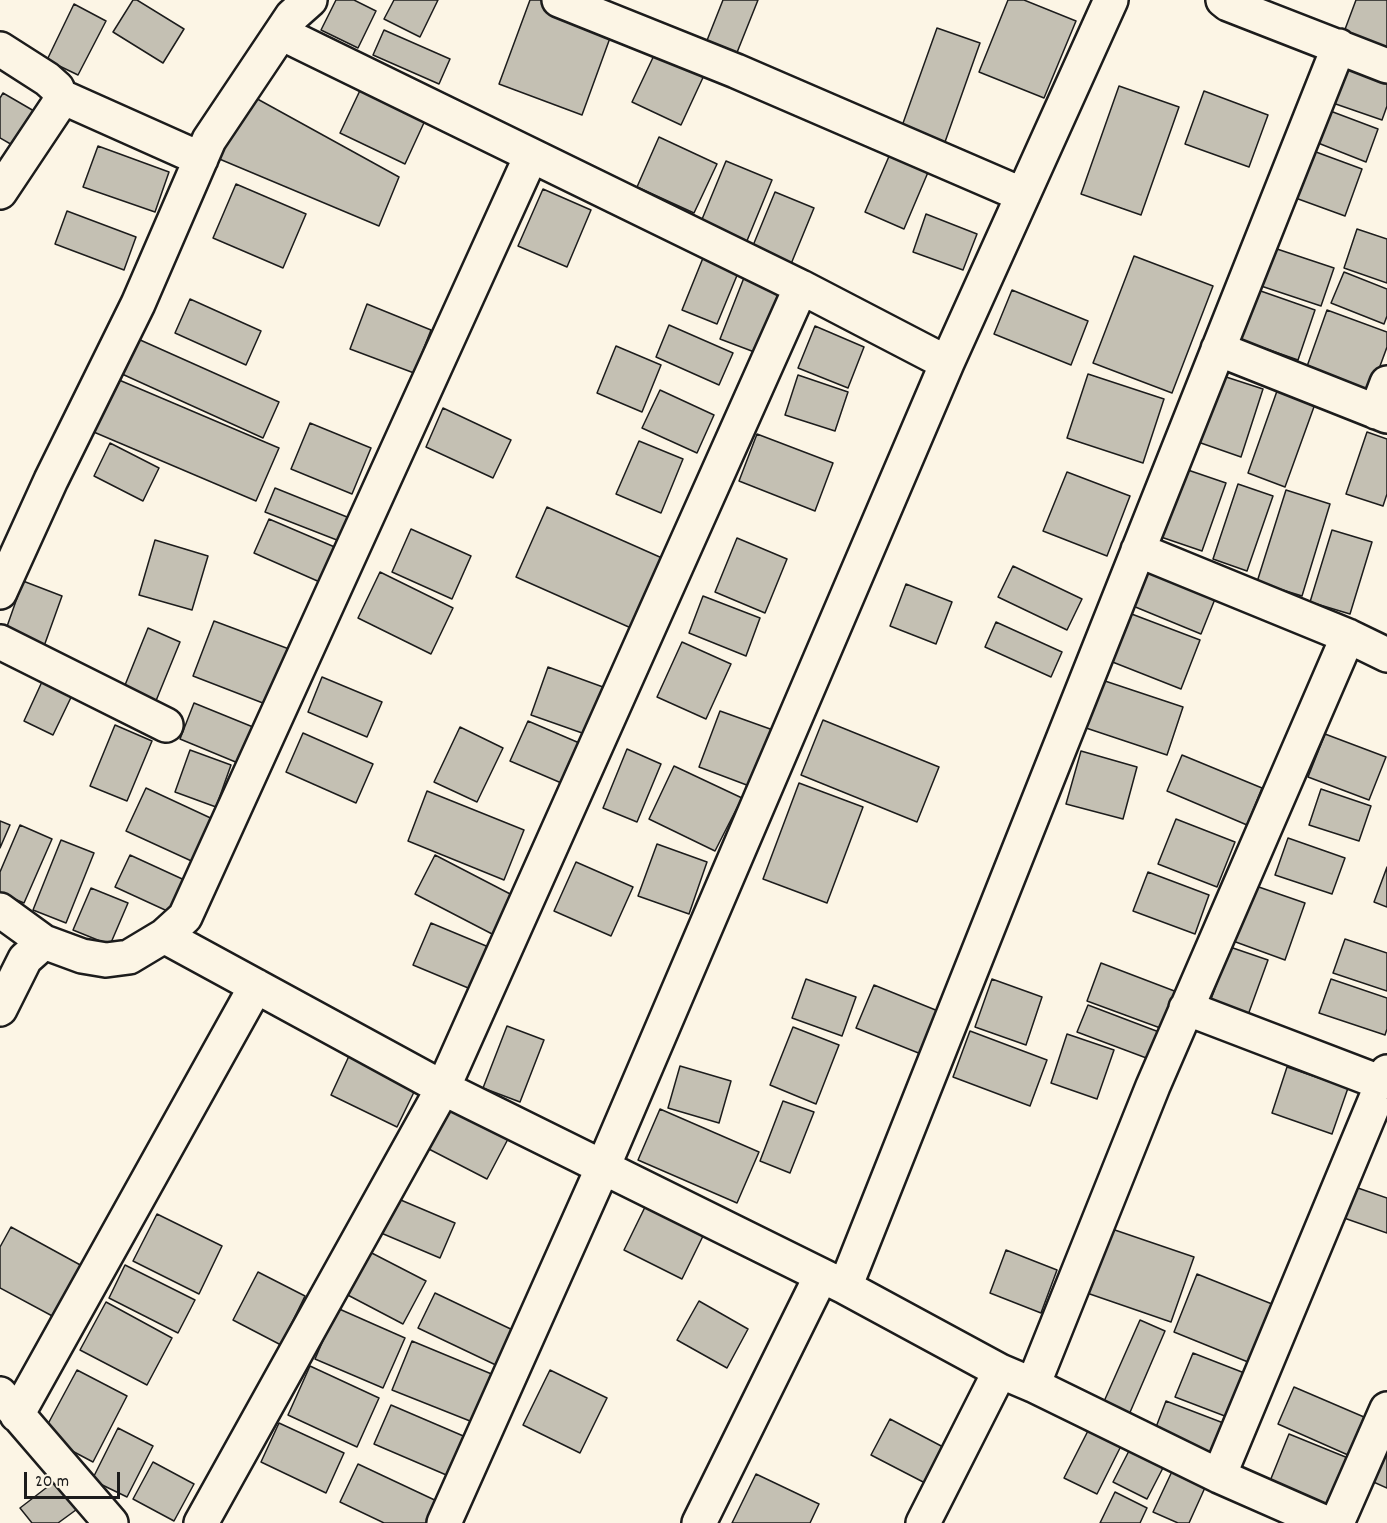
<!DOCTYPE html>
<html>
<head>
<meta charset="utf-8">
<style>
  body { margin:0 }
  #map { position:relative; width:1387px; height:1523px; overflow:hidden; background:#fcf5e5; font-family:Dekko,sans-serif }
  canvas { display:block }
  .scale { position:absolute; left:24px; top:1472px; width:96px; height:27px; box-sizing:border-box; border:3px solid #1c1c1c; border-top:0; padding-left:8px; font-size:18px; line-height:21px; white-space:nowrap; color:#1c1c1c; -webkit-text-stroke:4px #fcf5e5; paint-order:stroke }
</style>
</head>
<body>
<div id="map">
<canvas width="1387" height="1523"></canvas>
<div class="scale">20 m</div>
</div>
<script>
const context = document.querySelector('canvas').getContext('2d');
context.lineJoin = 'round';
function paint(path, color) { context.fillStyle = color; context.fill(path, 'evenodd'); }
const shape = rows => new Path2D(rows.map(r => 'M' + r).join(''));
function trace(path, color, width, dash) { context.strokeStyle = color; context.lineWidth = width; context.lineCap = dash ? 'butt' : 'round'; context.setLineDash(dash || []); context.stroke(path); }
const building = shape([
  [133,0,137,0,184,29,163,63,113,32,133,0],
  [336,0,354,0,376,11,358,48,321,30,336,0],
  [394,0,438,0,420,37,384,19,394,0],
  [530,0,540,0,614,27,582,115,499,84,530,0],
  [723,0,758,0,732,65,702,53,723,0],
  [1008,0,1024,0,1076,21,1044,98,979,72,1008,0],
  [1356,0,1387,0,1387,49,1344,32,1356,0],
  [74,4,106,21,78,75,47,60,74,4],
  [937,28,980,43,945,142,902,126,937,28],
  [384,30,450,59,439,84,373,55,384,30],
  [657,49,706,71,681,125,632,102,657,49],
  [1341,61,1387,76,1387,106,1382,120,1327,101,1341,61],
  [363,84,428,114,405,164,340,133,363,84],
  [1119,86,1179,107,1141,215,1081,194,1119,86],
  [1204,91,1268,115,1249,167,1185,144,1204,91],
  [3,93,34,111,14,146,0,138,0,98,3,93],
  [252,96,399,177,379,226,217,158,252,96],
  [1325,109,1378,129,1366,162,1313,141,1325,109],
  [659,137,717,164,694,213,637,187,659,137],
  [98,146,169,172,155,212,83,187,98,146],
  [1308,149,1362,169,1345,216,1290,196,1308,149],
  [890,154,929,170,904,229,865,212,890,154],
  [726,161,772,180,744,248,698,229,726,161],
  [236,184,306,214,283,268,213,238,236,184],
  [543,189,591,210,567,267,518,246,543,189],
  [775,192,814,208,791,264,752,248,775,192],
  [67,211,136,237,124,270,55,244,67,211],
  [926,214,977,234,963,270,913,252,926,214],
  [1357,229,1387,239,1387,283,1344,268,1357,229],
  [1271,247,1334,268,1321,306,1258,285,1271,247],
  [1134,256,1213,286,1172,393,1093,363,1134,256],
  [703,258,738,273,717,324,682,310,703,258],
  [747,270,784,284,757,353,720,339,747,270],
  [1344,272,1387,289,1387,316,1384,324,1331,303,1344,272],
  [1255,289,1315,310,1298,360,1238,339,1255,289],
  [1012,290,1088,321,1071,365,994,334,1012,290],
  [190,299,261,331,246,365,175,333,190,299],
  [367,304,431,330,414,373,350,349,367,304],
  [1327,310,1387,332,1387,347,1369,396,1305,372,1327,310],
  [669,325,733,353,719,385,656,357,669,325],
  [815,326,864,347,848,388,798,368,815,326],
  [138,339,279,402,263,438,122,374,138,339],
  [616,346,661,365,642,412,597,393,616,346],
  [1088,374,1164,399,1143,463,1067,438,1088,374],
  [798,375,848,392,835,431,785,415,798,375],
  [1220,375,1263,389,1241,457,1198,442,1220,375],
  [112,377,279,448,256,501,89,430,112,377],
  [660,390,714,415,697,453,642,428,660,390],
  [1277,391,1315,404,1285,487,1248,473,1277,391],
  [443,408,511,440,493,478,426,447,443,408],
  [310,423,371,448,352,494,291,469,310,423],
  [1367,432,1387,439,1387,494,1383,506,1346,494,1367,432],
  [757,434,833,463,815,511,739,481,757,434],
  [639,441,683,459,661,513,616,494,639,441],
  [110,443,159,468,143,501,94,476,110,443],
  [1182,468,1226,483,1202,551,1158,536,1182,468],
  [1067,472,1130,496,1107,556,1043,531,1067,472],
  [1238,484,1273,496,1247,571,1213,559,1238,484],
  [275,488,352,519,342,542,265,512,275,488],
  [1286,490,1330,504,1302,596,1257,582,1286,490],
  [547,507,662,558,631,628,516,577,547,507],
  [269,519,337,548,322,583,254,553,269,519],
  [411,529,471,556,452,599,392,572,411,529],
  [1332,530,1372,542,1350,614,1310,602,1332,530],
  [737,538,787,559,765,613,715,592,737,538],
  [155,540,208,556,192,610,139,595,155,540],
  [1013,566,1082,599,1067,630,998,597,1013,566],
  [1147,571,1215,599,1201,634,1133,606,1147,571],
  [380,572,453,608,431,654,358,618,380,572],
  [23,581,62,596,43,649,4,635,23,581],
  [906,584,952,602,936,644,890,626,906,584],
  [703,596,760,618,746,656,689,633,703,596],
  [1129,613,1200,640,1181,689,1110,661,1129,613],
  [214,621,289,649,268,705,193,676,214,621],
  [996,622,1062,652,1051,677,985,647,996,622],
  [148,628,180,642,151,713,119,700,148,628],
  [682,642,731,664,706,719,657,697,682,642],
  [548,667,603,687,585,734,531,715,548,667],
  [46,673,76,687,53,735,24,721,46,673],
  [322,677,382,702,367,737,308,712,322,677],
  [1099,679,1183,707,1167,755,1083,727,1099,679],
  [194,703,253,727,238,763,180,739,194,703],
  [720,711,773,730,752,787,699,767,720,711],
  [823,720,939,767,917,822,801,775,823,720],
  [528,721,584,745,566,785,510,761,528,721],
  [115,725,152,741,127,801,90,786,115,725],
  [460,727,503,748,477,802,434,782,460,727],
  [303,733,373,764,356,803,286,772,303,733],
  [1325,734,1386,757,1369,800,1308,777,1325,734],
  [627,749,661,764,637,822,603,808,627,749],
  [190,750,231,765,216,807,175,792,190,750],
  [1081,751,1137,767,1123,819,1066,804,1081,751],
  [1182,755,1262,788,1247,825,1167,791,1182,755],
  [674,766,742,798,715,851,649,819,674,766],
  [799,783,863,807,827,903,763,879,799,783],
  [146,788,217,821,198,864,126,831,146,788],
  [1321,789,1371,806,1359,841,1309,825,1321,789],
  [427,791,524,830,504,880,408,841,427,791],
  [1176,819,1235,842,1217,887,1158,864,1176,819],
  [0,821,10,825,0,848,0,821],
  [20,825,52,839,24,903,0,893,0,872,20,825],
  [1288,838,1345,858,1332,894,1275,875,1288,838],
  [61,840,94,853,66,923,33,910,61,840],
  [657,844,707,862,689,914,638,896,657,844],
  [130,855,191,883,176,915,115,887,130,855],
  [435,855,516,897,496,936,415,894,435,855],
  [576,862,633,887,611,936,554,911,576,862],
  [1387,867,1387,907,1374,902,1387,867],
  [1148,872,1209,895,1195,934,1133,911,1148,872],
  [1253,885,1305,903,1285,960,1233,941,1253,885],
  [91,888,128,903,110,945,73,930,91,888],
  [431,923,491,948,473,990,413,965,431,923],
  [1345,939,1387,953,1387,991,1333,973,1345,939],
  [1230,947,1268,960,1248,1015,1210,1002,1230,947],
  [1101,963,1177,992,1163,1029,1087,1001,1101,963],
  [806,979,856,997,842,1036,792,1018,806,979],
  [992,979,1042,997,1026,1045,975,1027,992,979],
  [1331,979,1387,998,1387,1029,1385,1035,1319,1013,1331,979],
  [874,985,938,1011,921,1054,856,1028,874,985],
  [1088,1005,1159,1032,1149,1059,1077,1032,1088,1005],
  [507,1026,544,1040,520,1102,483,1088,507,1026],
  [793,1027,839,1045,816,1104,770,1085,793,1027],
  [970,1031,1047,1060,1030,1106,953,1077,970,1031],
  [1067,1034,1114,1050,1097,1099,1051,1083,1067,1034],
  [349,1056,416,1088,397,1127,331,1095,349,1056],
  [680,1066,731,1081,719,1123,668,1108,680,1066],
  [1287,1067,1348,1088,1332,1134,1272,1113,1287,1067],
  [783,1101,814,1112,790,1173,760,1161,783,1101],
  [444,1106,508,1139,487,1179,423,1146,444,1106],
  [660,1109,759,1152,737,1203,638,1160,660,1109],
  [1355,1187,1387,1198,1387,1233,1344,1218,1355,1187],
  [389,1195,455,1223,440,1258,374,1230,389,1195],
  [647,1203,705,1232,682,1279,624,1250,647,1203],
  [157,1214,222,1246,199,1294,133,1261,157,1214],
  [11,1227,84,1267,56,1318,0,1288,0,1247,11,1227],
  [1106,1227,1194,1257,1171,1322,1084,1292,1106,1227],
  [364,1249,426,1281,403,1324,342,1292,364,1249],
  [1006,1250,1057,1270,1041,1313,990,1293,1006,1250],
  [125,1265,195,1300,178,1333,109,1298,125,1265],
  [258,1272,305,1296,281,1345,233,1320,258,1272],
  [1197,1274,1272,1304,1248,1362,1174,1332,1197,1274],
  [435,1293,517,1332,500,1367,418,1328,435,1293],
  [699,1301,748,1329,727,1368,677,1340,699,1301],
  [106,1302,172,1338,147,1385,80,1350,106,1302],
  [337,1308,405,1338,383,1388,315,1359,337,1308],
  [1140,1320,1165,1331,1128,1417,1102,1406,1140,1320],
  [412,1341,494,1375,475,1423,392,1390,412,1341],
  [1193,1353,1247,1374,1230,1418,1175,1397,1193,1353],
  [310,1366,379,1398,357,1447,288,1415,310,1366],
  [77,1370,127,1396,93,1462,42,1435,77,1370],
  [550,1370,607,1398,580,1453,523,1425,550,1370],
  [1294,1387,1364,1417,1348,1455,1278,1424,1294,1387],
  [1166,1401,1226,1424,1213,1458,1153,1435,1166,1401],
  [391,1405,468,1438,451,1477,374,1444,391,1405],
  [890,1419,945,1448,927,1484,871,1455,890,1419],
  [1094,1419,1126,1436,1097,1494,1064,1478,1094,1419],
  [279,1423,344,1453,326,1493,261,1462,279,1423],
  [118,1428,153,1446,127,1497,92,1480,118,1428],
  [1289,1434,1348,1458,1324,1515,1266,1491,1289,1434],
  [1387,1441,1387,1488,1369,1480,1387,1441],
  [1132,1445,1166,1462,1147,1499,1113,1482,1132,1445],
  [153,1462,194,1484,174,1521,133,1499,153,1462],
  [358,1464,441,1503,432,1523,384,1523,340,1502,358,1464],
  [1175,1465,1208,1481,1189,1523,1178,1523,1153,1512,1175,1465],
  [756,1474,819,1504,810,1523,732,1523,756,1474],
  [59,1478,80,1507,58,1523,32,1523,20,1508,59,1478],
  [1115,1492,1147,1508,1140,1523,1100,1523,1115,1492]
]);
paint(building, '#c4c0b3');
trace(building, '#1c1c1c', 1.5);
const minor = shape([
  [559,0,736,71,1023,195],
  [1223,0,1228,4,1387,66],
  [281,33,801,287,947,363],
  [0,49,47,79,57,88,60,96,58,105,0,192],
  [60,96,201,159],
  [1218,349,1387,416],
  [1376,412,1387,383],
  [1138,550,1348,636,1387,655],
  [0,592,51,480,138,304,209,140,292,16,310,0],
  [0,642,166,725],
  [0,910,44,942,82,956,106,960,129,957,164,936,443,1088,845,1287,1000,1371,1033,1385,1219,1476,1326,1523],
  [164,936,185,917,531,156],
  [1186,1008,1382,1083],
  [0,1009,25,959,44,942],
  [845,1287,1339,46],
  [1033,1385,1153,1086,1348,636],
  [0,1394,111,1523],
  [17,1415,256,986],
  [1219,1476,1387,1072],
  [201,1523,443,1088,801,287],
  [444,1523,603,1167,947,363,1111,0],
  [699,1523,821,1276],
  [923,1523,1000,1371],
  [1337,1523,1387,1409]
]);
trace(minor, '#1c1c1c', 38);
trace(minor, '#fcf5e5', 33);
</script>
</body>
</html>
